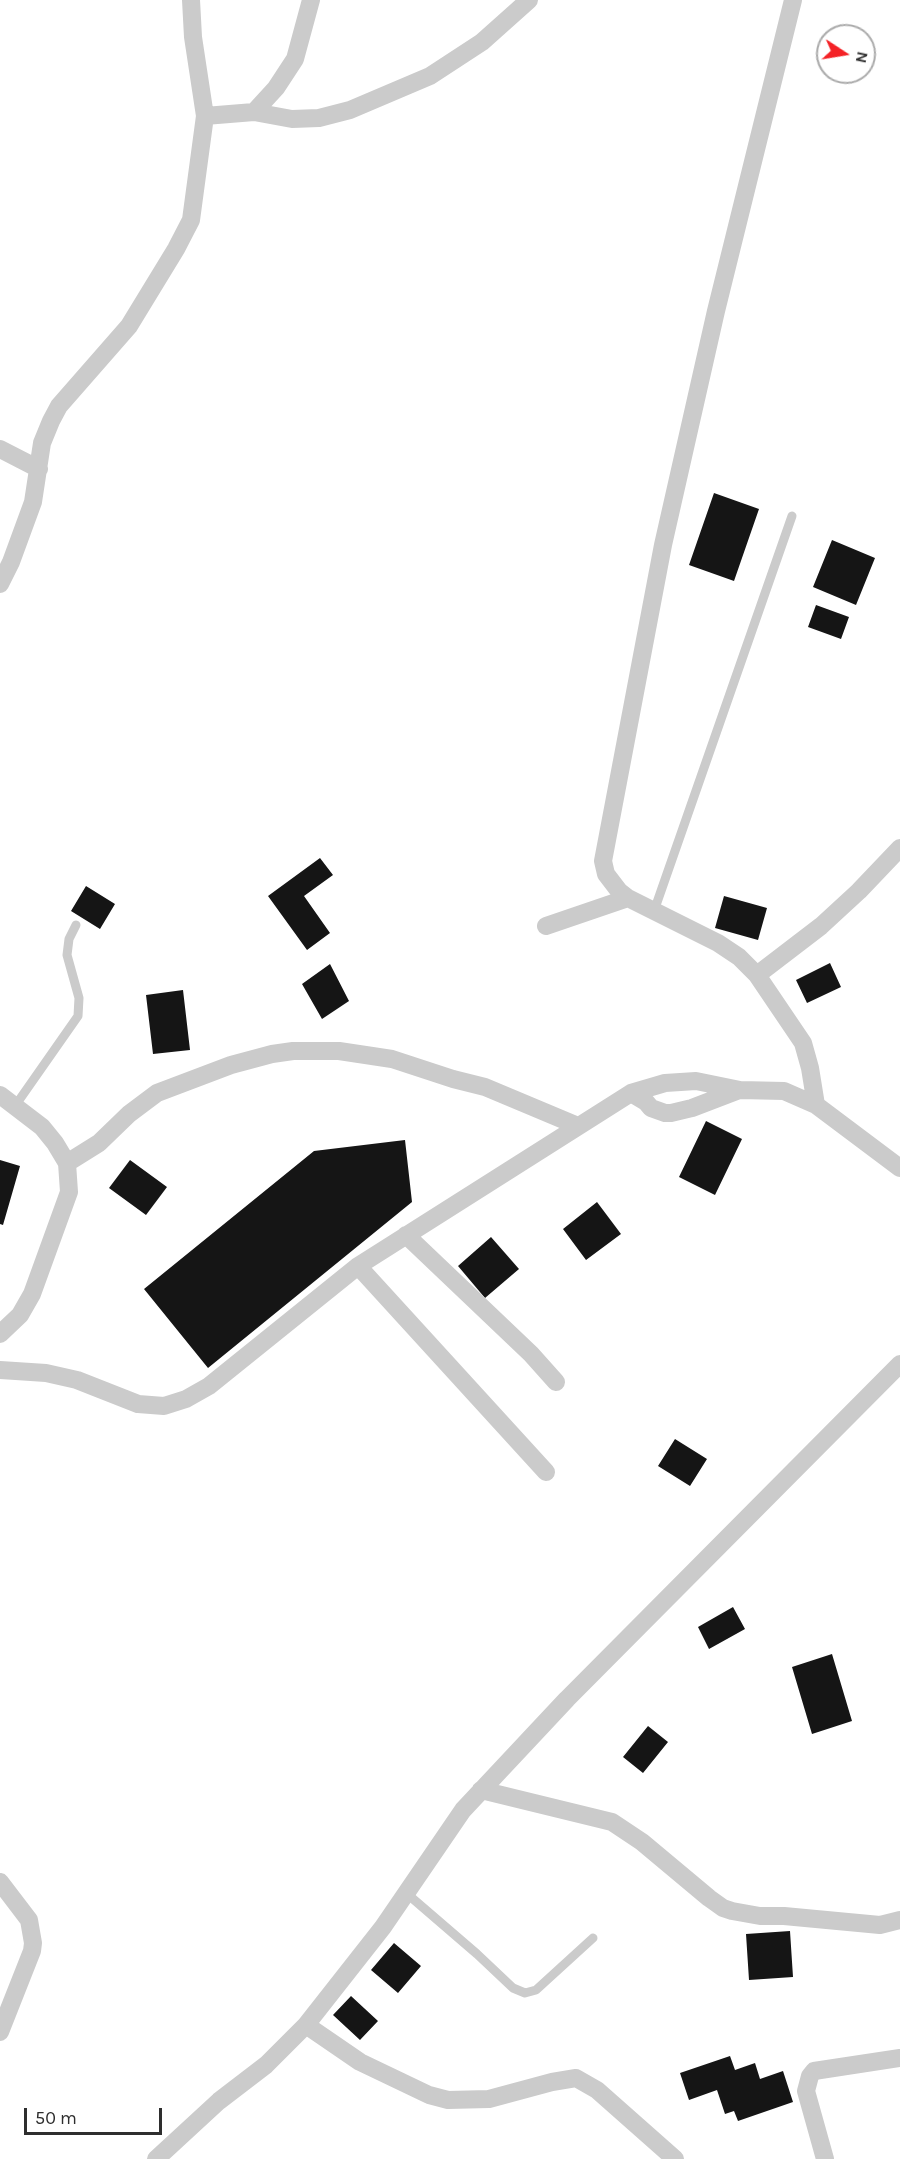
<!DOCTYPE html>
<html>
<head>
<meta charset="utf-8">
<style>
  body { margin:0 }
  #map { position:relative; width:900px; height:2159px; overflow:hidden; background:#fff; font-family:Karla,sans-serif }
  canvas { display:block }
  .north { position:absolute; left:816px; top:24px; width:60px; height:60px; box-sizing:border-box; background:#fff; border:2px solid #ababab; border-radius:50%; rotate:102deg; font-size:16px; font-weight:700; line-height:24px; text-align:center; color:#2e2e2e }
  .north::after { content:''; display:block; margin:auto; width:21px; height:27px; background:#f42226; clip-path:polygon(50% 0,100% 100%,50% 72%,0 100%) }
  .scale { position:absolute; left:24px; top:2108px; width:138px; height:27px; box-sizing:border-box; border:3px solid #2e2e2e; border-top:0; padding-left:8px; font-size:18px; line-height:21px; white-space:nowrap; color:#2e2e2e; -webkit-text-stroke:4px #fff; paint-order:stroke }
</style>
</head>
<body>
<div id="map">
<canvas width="900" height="2159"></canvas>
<div class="north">N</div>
<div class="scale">50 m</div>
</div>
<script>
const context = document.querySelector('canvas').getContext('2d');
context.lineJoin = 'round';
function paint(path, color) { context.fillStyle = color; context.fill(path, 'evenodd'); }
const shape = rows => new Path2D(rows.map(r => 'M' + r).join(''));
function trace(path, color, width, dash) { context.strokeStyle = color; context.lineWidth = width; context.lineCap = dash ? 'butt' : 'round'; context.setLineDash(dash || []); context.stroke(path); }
paint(shape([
  [714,493,759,509,734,581,689,565],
  [832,540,875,558,856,605,813,587],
  [816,605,849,617,841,639,808,627],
  [320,858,333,875,304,896,330,933,307,950,268,896],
  [86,886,115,904,100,929,71,911],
  [724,896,767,908,758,940,715,928],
  [830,963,841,987,807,1003,796,980],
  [330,964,349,1001,322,1019,302,984],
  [183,990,190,1050,153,1054,146,995],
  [706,1121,742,1139,715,1195,679,1177],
  [405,1140,412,1202,208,1368,144,1289,314,1151],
  [0,1160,20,1166,3,1225,0,1224],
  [130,1160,167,1187,146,1215,109,1188],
  [597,1202,621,1234,586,1260,563,1229],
  [491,1237,519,1269,485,1298,458,1266],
  [675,1439,707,1459,690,1486,658,1466],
  [733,1607,745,1629,709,1649,698,1627],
  [832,1654,852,1721,812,1734,792,1667],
  [648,1726,668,1742,643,1773,623,1757],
  [790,1931,793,1977,749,1980,746,1934],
  [394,1943,421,1966,398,1993,371,1970],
  [351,1996,378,2021,360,2040,333,2015],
  [730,2056,735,2070,755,2063,760,2079,783,2071,793,2102,738,2121,734,2111,725,2114,717,2090,689,2100,680,2073]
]), '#151515');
trace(shape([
  [654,911,792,516],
  [15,1106,78,1016,79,998,67,955,69,939,76,925],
  [405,1892,477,1954,513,1988,525,1993,536,1990,593,1938]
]), '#cbcbcb', 9);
trace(shape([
  [793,0,716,311,663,545,603,861,606,874,619,891,628,898,718,943,739,957,757,975,803,1043,810,1068,816,1105],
  [254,112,276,88,295,59,311,0],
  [205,116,254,112,292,119,319,118,350,110,430,76,482,42,529,0],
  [0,449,39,469],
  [0,584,11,562,33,502,42,443,51,421,59,406,129,326,176,249,191,220,205,116,193,37,191,0],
  [546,926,628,898],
  [757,975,821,926,859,891,900,848],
  [631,1093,646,1102,651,1108,665,1113,671,1113,692,1108,739,1090],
  [0,1095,42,1127,55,1143,67,1163,69,1192,32,1294,20,1315,0,1334],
  [67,1163,99,1143,129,1114,157,1093,231,1065,272,1054,293,1051,339,1051,392,1059,453,1079,485,1087,578,1126],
  [406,1235,531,1354,556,1382],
  [358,1266,546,1472],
  [0,1370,46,1373,77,1380,138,1404,164,1406,186,1399,209,1386,358,1266,631,1093,665,1083,696,1081,740,1090,784,1091,816,1105,900,1168],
  [481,1790,612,1822,642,1842,709,1898,723,1908,732,1911,760,1916,784,1916,880,1925,900,1920],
  [0,1882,29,1920,33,1943,32,1951,0,2032],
  [306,2025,360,2062,429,2095,448,2100,489,2099,552,2082,576,2078,597,2090,675,2159],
  [156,2159,219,2101,266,2065,306,2025,383,1927,463,1810,567,1699,900,1364],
  [825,2159,806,2091,810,2076,814,2071,900,2058]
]), '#cbcbcb', 18);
</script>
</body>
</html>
